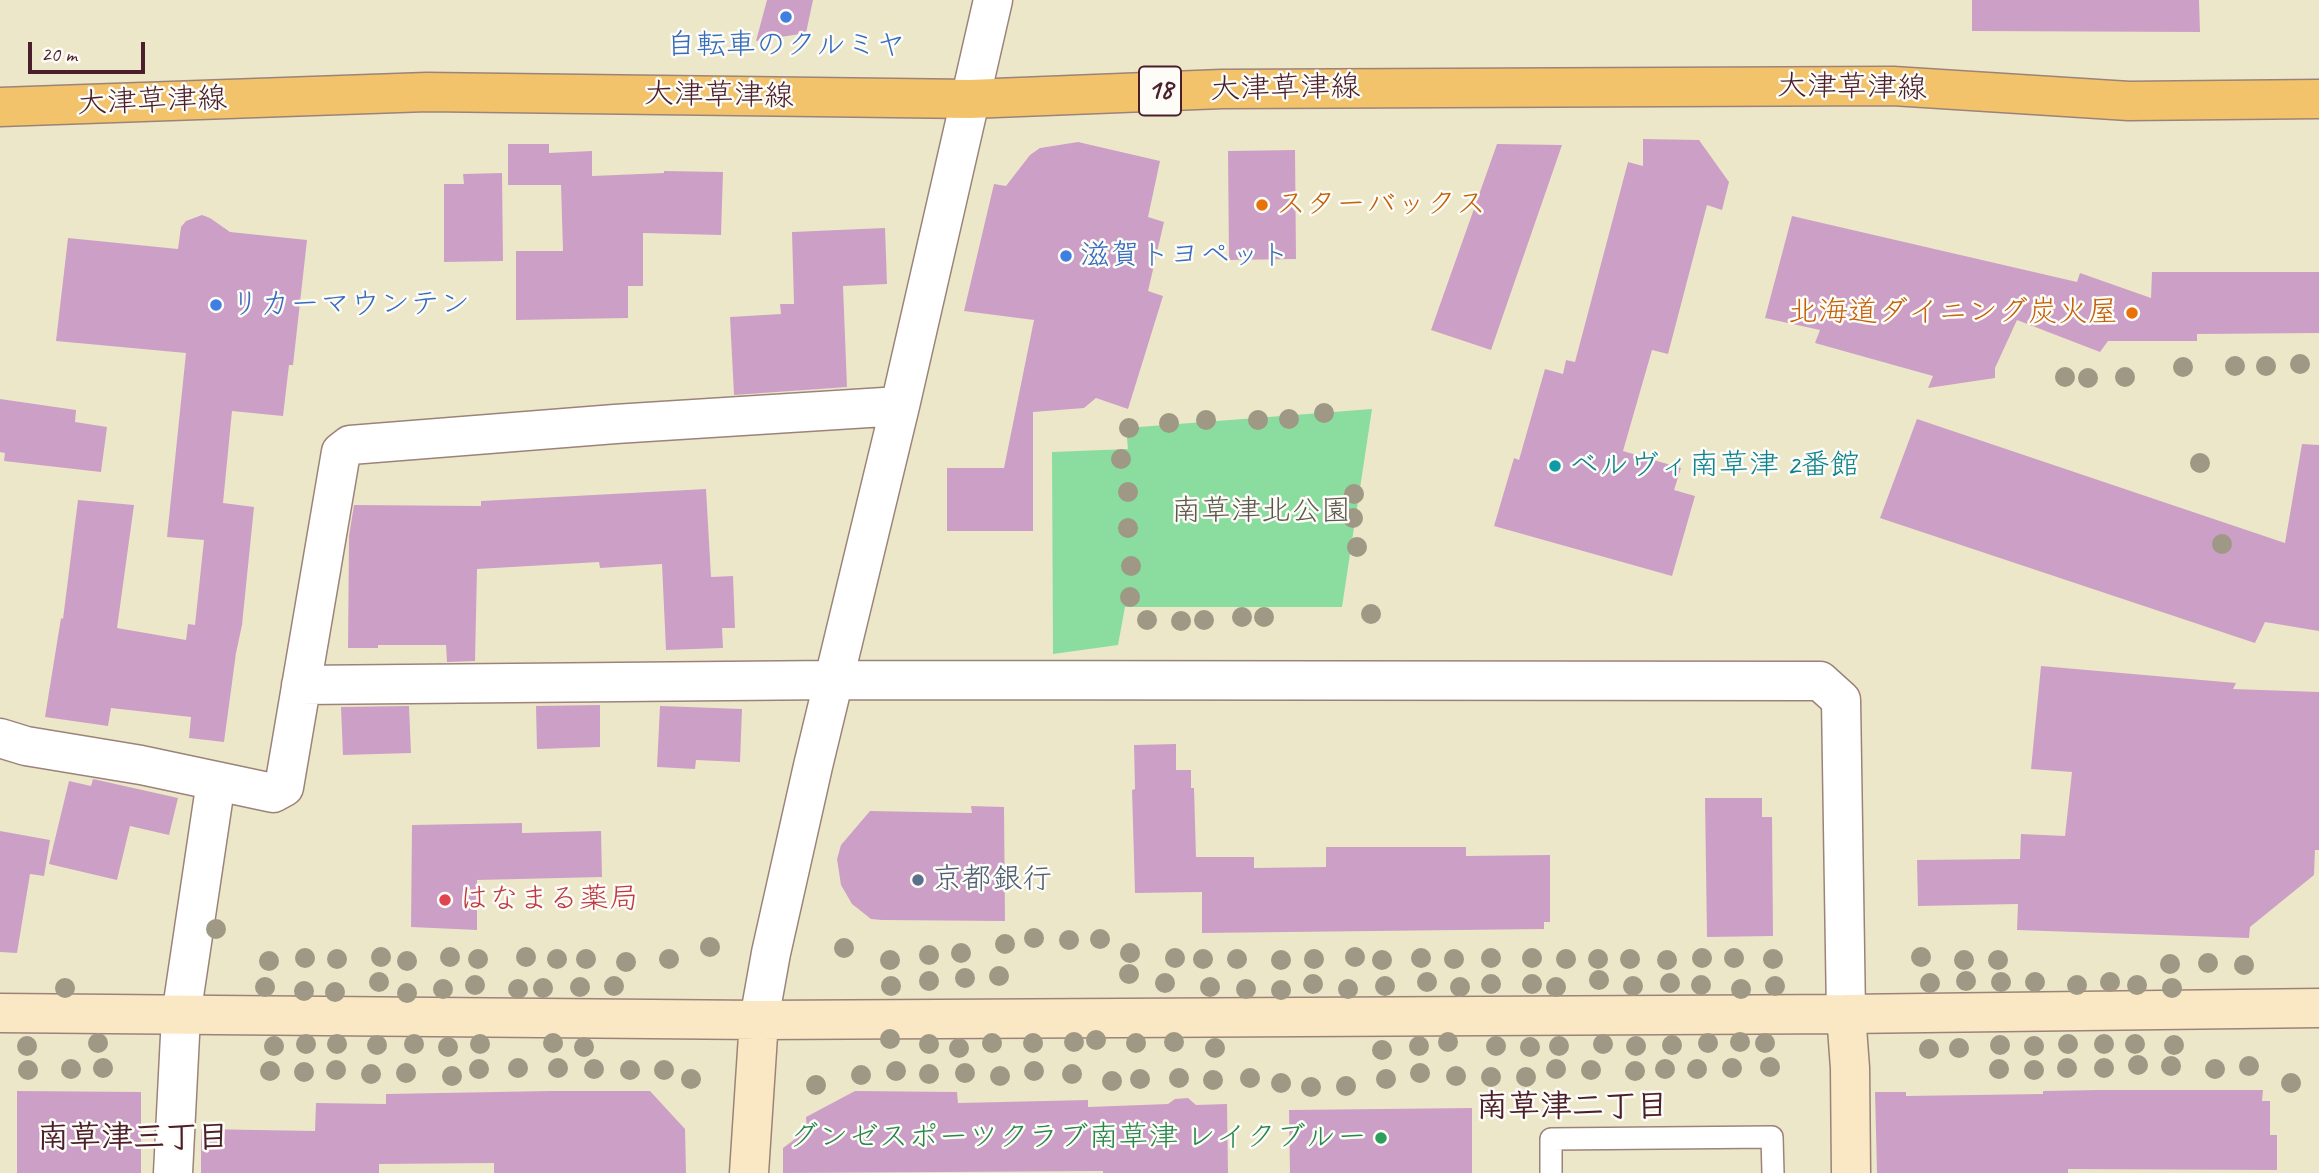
<!DOCTYPE html>
<html>
<head>
<meta charset="utf-8">
<style>
  body { margin:0 }
  #map { position:relative; width:2319px; height:1173px; overflow:hidden; background:#ede7c9; font-family:Caveat,sans-serif }
  canvas { display:block }
  .scale { position:absolute; left:28px; top:42px; width:117px; height:32px; box-sizing:border-box; border:4px solid #4a1f2b; border-top:0; padding-left:9px; font-size:21px; line-height:24px; white-space:nowrap; color:#4a1f2b; -webkit-text-stroke:5px #fdfcf7; paint-order:stroke }
</style>
</head>
<body>
<div id="map">
<canvas width="2319" height="1173"></canvas>
<div class="scale">20 m</div>
</div>
<script>
const context = document.querySelector('canvas').getContext('2d');
context.lineJoin = 'round';
function paint(path, color) { context.fillStyle = color; context.fill(path, 'evenodd'); }
const shape = rows => new Path2D(rows.map(r => 'M' + r).join(''));
function trace(path, color, width, dash) { context.strokeStyle = color; context.lineWidth = width; context.lineCap = dash ? 'butt' : 'round'; context.setLineDash(dash || []); context.stroke(path); }
function drawText(font, color, halo, rows, align = 'center') {
  context.font = font + ' Caveat,"Klee One",sans-serif'; context.lineWidth = 5; context.setLineDash([]); context.textBaseline = 'middle'; context.strokeStyle = halo; context.fillStyle = color; for (const [text, x, y, turn = 0] of rows) {
    context.save(); context.translate(x, y); context.rotate((+turn || 0) * Math.PI / 180); context.textAlign = isNaN(turn) ? turn : align; if (halo) context.strokeText(text, 0, 0); context.fillText(text, 0, 0); context.restore();
  }
}
paint(shape([
  [1372,409,1342,607,1125,607,1118,645,1053,654,1052,452,1128,449,1126,428]
]), '#8add9e');
paint(shape([
  [767,0,813,0,806,33,756,41],
  [1972,0,2199,0,2200,32,1972,31],
  [1643,139,1699,140,1729,182,1722,210,1707,205,1668,354,1652,350,1623,451,1681,468,1674,490,1695,496,1672,576,1494,526,1514,458,1519,460,1545,369,1563,374,1566,360,1575,362,1628,162,1643,166],
  [1078,142,1160,161,1148,217,1164,222,1148,291,1163,296,1128,409,1096,398,1084,408,1033,412,1033,531,947,531,947,468,1004,468,1034,320,964,311,994,184,1006,186,1030,155,1040,148],
  [508,144,549,144,549,153,592,151,592,176,664,173,664,171,723,172,721,235,643,233,643,286,628,286,628,318,516,320,516,251,563,251,561,185,508,185],
  [1497,144,1562,145,1491,350,1431,330],
  [1295,150,1296,259,1229,260,1228,151],
  [502,173,503,261,444,262,444,184,464,184,463,174],
  [202,215,210,218,230,232,307,240,293,365,289,365,283,416,232,411,223,503,254,507,242,625,236,653,224,742,189,738,191,717,111,708,108,726,45,717,61,618,63,619,78,500,134,505,117,628,186,640,188,624,195,625,204,540,167,537,186,353,56,341,68,238,178,249,181,227,186,221],
  [1792,216,2077,282,2080,273,2151,298,2152,272,2319,272,2319,333,2197,334,2197,341,2108,341,2100,352,2017,320,1995,368,1995,378,1928,388,1933,376,1815,343,1820,330,1765,318],
  [885,228,887,284,843,286,847,387,734,395,730,317,781,314,780,304,794,304,792,232],
  [0,399,76,410,75,422,107,427,101,472,4,461,5,453,0,452],
  [1917,419,2285,543,2302,444,2319,445,2319,631,2265,622,2255,643,1880,518],
  [706,489,711,577,733,576,735,628,722,628,723,648,666,650,662,564,600,568,599,562,477,569,475,661,447,662,446,645,378,645,378,648,348,648,349,536,354,505,481,506,481,501],
  [2041,666,2236,683,2233,689,2319,692,2319,850,2315,850,2314,875,2250,927,2249,938,2017,930,2018,904,1918,906,1917,860,2020,859,2021,834,2065,836,2072,772,2031,769],
  [600,705,600,747,537,749,536,706],
  [409,706,411,753,343,755,341,707],
  [660,706,742,709,740,762,696,760,695,769,657,767],
  [1176,744,1176,770,1191,770,1191,788,1194,788,1196,857,1254,857,1254,868,1326,867,1326,847,1466,847,1466,856,1550,855,1550,922,1544,922,1544,929,1202,933,1202,892,1135,893,1132,790,1135,789,1134,745],
  [93,779,178,798,169,835,130,826,117,880,49,864,69,781,91,786],
  [1705,798,1762,798,1762,817,1772,817,1773,936,1707,937],
  [971,806,1004,807,1005,921,882,920,871,919,852,904,841,885,837,859,841,845,870,811,972,813],
  [522,823,522,833,601,831,602,877,477,880,477,930,411,927,412,825],
  [0,831,50,840,44,876,30,874,17,953,0,952],
  [2099,1090,2263,1090,2262,1101,2270,1101,2270,1135,2277,1135,2277,1170,2068,1169,2068,1173,1877,1173,1875,1092,1906,1092,1906,1096,2043,1094,2043,1091],
  [17,1091,141,1092,141,1173,17,1173],
  [550,1091,650,1091,685,1129,686,1173,494,1173,494,1163,379,1164,379,1173,201,1173,201,1129,315,1131,316,1103,386,1104,386,1094],
  [855,1091,957,1092,958,1103,1088,1100,1088,1107,1168,1104,1175,1099,1188,1098,1196,1105,1227,1104,1228,1173,1103,1173,1103,1171,783,1173,783,1148,807,1130,806,1117],
  [1472,1108,1472,1173,1290,1173,1289,1110]
]), '#cca0c6');
const lane = shape([
  [1551,1173,1551,1139,1772,1137,1773,1173]
]);
const street = shape([
  [301,685,833,680,1820,681,1841,700,1846,1014],
  [0,738,26,746,141,765,273,793,284,787,341,452,350,445,615,424,900,406],
  [759,1020,771,953,813,766,900,406,993,0],
  [173,1173,181,1016,216,781]
]);
const secondary = shape([
  [0,1013,759,1020,1846,1014,2319,1008],
  [1846,1014,1850,1068,1851,1173],
  [749,1173,759,1020]
]);
const primary = shape([
  [0,107,427,92,970,99,1222,89,1893,86,2129,101,2319,99]
]);
trace(lane, '#9c837a', 24);
trace(street, '#9c837a', 41);
trace(secondary, '#9c837a', 41);
trace(primary, '#9c837a', 41);
trace(lane, '#fff', 21);
trace(street, '#fff', 38);
trace(secondary, '#fae7c3', 38);
trace(primary, '#f2c36a', 38);
context.fillStyle = '#9e9885';
for (const [x, y] of [
  [2300,364],
  [2235,366],
  [2266,366],
  [2183,367],
  [2065,377],
  [2125,377],
  [2088,378],
  [1324,413],
  [1289,419],
  [1206,420],
  [1258,420],
  [1169,423],
  [1129,428],
  [1121,459],
  [2200,463],
  [1128,492],
  [1354,494],
  [1353,518],
  [1128,528],
  [2222,544],
  [1357,547],
  [1131,566],
  [1130,597],
  [1371,614],
  [1242,617],
  [1264,617],
  [1147,620],
  [1204,620],
  [1181,621],
  [216,929],
  [1034,938],
  [1100,939],
  [1069,940],
  [1005,944],
  [710,947],
  [844,948],
  [961,953],
  [1130,953],
  [929,955],
  [381,957],
  [450,957],
  [526,957],
  [1355,957],
  [1921,957],
  [305,958],
  [1175,958],
  [1421,958],
  [1491,958],
  [1532,958],
  [1702,958],
  [1734,958],
  [337,959],
  [478,959],
  [557,959],
  [586,959],
  [669,959],
  [1203,959],
  [1237,959],
  [1314,959],
  [1454,959],
  [1566,959],
  [1598,959],
  [1630,959],
  [1773,959],
  [890,960],
  [1281,960],
  [1382,960],
  [1667,960],
  [1964,960],
  [1998,960],
  [269,961],
  [407,961],
  [626,962],
  [2208,963],
  [2170,964],
  [2244,965],
  [1129,974],
  [999,976],
  [965,978],
  [1599,980],
  [929,981],
  [1966,981],
  [379,982],
  [1427,982],
  [2001,982],
  [2035,982],
  [2110,982],
  [1165,983],
  [1670,983],
  [1930,983],
  [1313,984],
  [1491,984],
  [1532,984],
  [475,985],
  [1701,985],
  [2077,985],
  [2137,985],
  [614,986],
  [891,986],
  [1385,986],
  [1633,986],
  [1775,986],
  [265,987],
  [580,987],
  [1210,987],
  [1460,987],
  [1556,987],
  [65,988],
  [543,988],
  [2172,988],
  [443,989],
  [518,989],
  [1246,989],
  [1348,989],
  [1741,989],
  [1281,990],
  [304,991],
  [335,992],
  [407,993],
  [890,1039],
  [1096,1040],
  [1074,1042],
  [1174,1042],
  [1448,1042],
  [1740,1042],
  [98,1043],
  [553,1043],
  [992,1043],
  [1033,1043],
  [1136,1043],
  [1708,1043],
  [1765,1043],
  [306,1044],
  [337,1044],
  [414,1044],
  [480,1044],
  [929,1044],
  [1603,1044],
  [2068,1044],
  [2104,1044],
  [2135,1044],
  [377,1045],
  [1672,1045],
  [2000,1045],
  [2174,1045],
  [27,1046],
  [274,1046],
  [1419,1046],
  [1496,1046],
  [1559,1046],
  [1636,1046],
  [2034,1046],
  [448,1047],
  [584,1047],
  [1530,1047],
  [959,1048],
  [1215,1048],
  [1959,1048],
  [1929,1049],
  [1382,1050],
  [2138,1065],
  [2171,1066],
  [2249,1066],
  [1770,1067],
  [103,1068],
  [518,1068],
  [558,1068],
  [1732,1068],
  [2067,1068],
  [2104,1068],
  [71,1069],
  [479,1069],
  [594,1069],
  [1556,1069],
  [1665,1069],
  [1697,1069],
  [1999,1069],
  [2215,1069],
  [28,1070],
  [336,1070],
  [630,1070],
  [664,1070],
  [1591,1070],
  [2034,1070],
  [270,1071],
  [896,1071],
  [1034,1071],
  [1635,1071],
  [304,1072],
  [406,1073],
  [965,1073],
  [1420,1073],
  [371,1074],
  [929,1074],
  [1072,1074],
  [861,1075],
  [452,1076],
  [1000,1076],
  [1456,1076],
  [1491,1077],
  [1526,1077],
  [1179,1078],
  [1250,1078],
  [691,1079],
  [1140,1079],
  [1386,1079],
  [1213,1080],
  [1112,1081],
  [1281,1083],
  [2291,1083],
  [816,1085],
  [1346,1086],
  [1311,1087]
]) { context.beginPath(); context.arc(x, y, 10, 0, 2 * Math.PI); context.fill(); }
for (const [x, y, r, color] of [
  [786,17,7,"#3f7fe0"],
  [1262,205,7,"#e8710a"],
  [1066,256,7,"#3f7fe0"],
  [216,305,7,"#3f7fe0"],
  [2132,313,7,"#e8710a"],
  [1555,466,7,"#0f9aa8"],
  [918,880,7,"#5c6f8a"],
  [445,900,7,"#e0444e"],
  [1381,1138,7,"#2e9e5b"]
]) { const dot = new Path2D(); dot.arc(x, y, r, 0, 2 * Math.PI); context.fillStyle = color; context.fill(dot); trace(dot, '#fdfcf7', 2.5); }
for (const [x, y, w] of [
  [1160,91,42]
]) { const box = new Path2D(); box.roundRect(x - w / 2, y - 24.5, w, 49, 5); context.fillStyle = '#fdfcf7'; context.fill(box); trace(box, '#4a1f2b', 2); }
drawText('bold 28px', '#4a1f2b', null, [
  ["18",1160,91]
]);
drawText('30px', '#366cbe', '#fdfcf7', [
  ["自転車のクルミヤ",786,46,"center"],
  ["滋賀トヨペット",1080,256],
  ["リカーマウンテン",230,305]
], 'left');
drawText('30px', '#4a1f2b', '#fdfcf7', [
  ["大津草津線",1852,88,1],
  ["大津草津線",1285,89,-1],
  ["大津草津線",719,96,1],
  ["大津草津線",152,102,-2]
]);
drawText('30px', '#c56008', '#fdfcf7', [
  ["スターバックス",1276,205],
  ["北海道ダイニング炭火屋",2118,313,"right"]
], 'left');
drawText('30px', '#0d838f', '#fdfcf7', [
  ["ベルヴィ南草津 2番館",1569,466]
], 'left');
drawText('30px', '#5d584e', '#fdfcf7', [
  ["南草津北公園",1261,512]
]);
drawText('30px', '#4e5e75', '#fdfcf7', [
  ["京都銀行",932,880]
], 'left');
drawText('30px', '#be3a42', '#fdfcf7', [
  ["はなまる薬局",459,900]
], 'left');
drawText('30px', '#27864d', '#fdfcf7', [
  ["グンゼスポーツクラブ南草津 レイクブルー",1367,1138]
], 'right');
drawText('bold 32px', '#4a1f2b', '#fdfcf7', [
  ["南草津二丁目",1572,1108],
  ["南草津三丁目",133,1139]
]);
</script>
</body>
</html>
